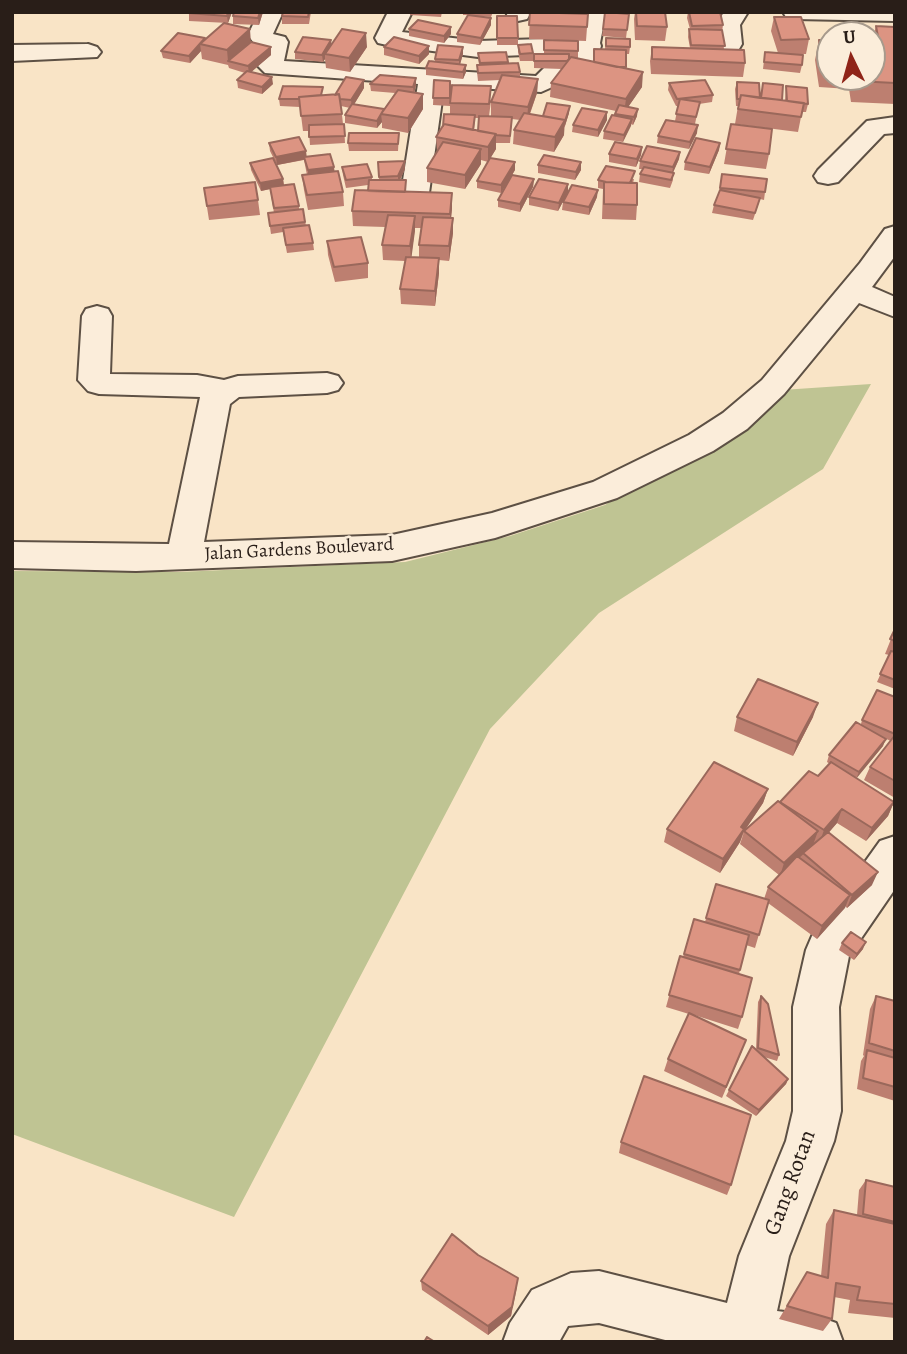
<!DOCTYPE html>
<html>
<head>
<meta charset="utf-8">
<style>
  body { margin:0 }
  #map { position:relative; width:907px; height:1354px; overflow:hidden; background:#f9e4c6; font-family:Alegreya,serif }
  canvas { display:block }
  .frame { position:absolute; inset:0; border:14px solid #291e18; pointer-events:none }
  .north { position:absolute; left:816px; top:21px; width:70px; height:70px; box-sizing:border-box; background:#fbedda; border:2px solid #a79a8c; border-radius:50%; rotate:355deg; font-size:19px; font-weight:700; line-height:28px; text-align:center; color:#291e18 }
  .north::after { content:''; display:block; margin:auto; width:24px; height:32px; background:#8f2418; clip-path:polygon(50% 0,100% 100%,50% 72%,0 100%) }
</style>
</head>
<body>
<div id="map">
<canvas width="907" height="1354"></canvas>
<div class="frame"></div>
<div class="north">U</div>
</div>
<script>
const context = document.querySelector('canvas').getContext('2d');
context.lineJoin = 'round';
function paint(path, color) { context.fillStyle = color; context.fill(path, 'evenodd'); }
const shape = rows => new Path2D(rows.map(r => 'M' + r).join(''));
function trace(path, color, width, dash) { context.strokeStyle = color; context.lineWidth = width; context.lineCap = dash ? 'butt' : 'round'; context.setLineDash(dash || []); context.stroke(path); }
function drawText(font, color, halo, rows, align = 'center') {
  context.font = font + ' Alegreya,serif'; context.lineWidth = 5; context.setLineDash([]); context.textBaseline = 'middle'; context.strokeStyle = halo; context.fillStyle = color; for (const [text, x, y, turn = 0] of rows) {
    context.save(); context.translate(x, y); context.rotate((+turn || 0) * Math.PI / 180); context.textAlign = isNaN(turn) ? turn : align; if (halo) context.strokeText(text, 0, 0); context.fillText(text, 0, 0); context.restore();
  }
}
paint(shape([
  [871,384,823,469,599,613,490,729,234,1217,12,1134,12,571,179,572,405,562,510,536,605,505,782,390]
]), '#bfc493');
const minor = shape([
  [259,12,283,12,273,34,285,37,288,42,284,61,536,76,545,67,571,61,572,53,478,57,387,45,378,43,375,38,388,12,412,12,402,32,478,41,576,38,582,12,606,12,600,43,601,46,592,76,563,78,559,84,541,92,444,86,429,193,425,199,415,201,405,199,401,193,418,84,265,73,257,65,262,48,256,46,248,35,259,12],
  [506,12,530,12,530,14,527,19,518,21,509,19,506,12],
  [724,12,748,12,740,25,742,44,739,49,730,51,721,49,718,44,716,25,724,12],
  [783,12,895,12,895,21,795,19,786,17,783,12],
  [88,44,97,47,101,52,97,57,12,61,12,45,88,44],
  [895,117,895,133,884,134,838,182,828,184,818,182,814,176,818,170,867,121,895,117],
  [895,226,895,256,872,287,895,297,895,317,859,303,784,394,747,429,713,451,617,498,495,538,392,561,136,571,12,568,12,542,169,544,200,397,99,394,88,391,78,380,82,316,86,309,97,306,108,309,112,316,110,374,197,375,224,380,238,376,327,373,338,376,343,383,338,390,327,393,239,397,230,404,204,542,392,535,492,513,593,482,689,435,723,413,762,380,860,263,885,229,895,226],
  [895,836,895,889,849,956,839,1007,841,1111,834,1141,789,1256,777,1311,817,1316,836,1323,843,1342,673,1342,599,1323,568,1326,559,1342,503,1342,510,1323,532,1290,571,1273,599,1271,727,1303,739,1256,786,1141,793,1111,793,1007,806,950,812,936,880,841,895,836]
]);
trace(minor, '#5d5044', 4);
paint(minor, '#fbedda');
paint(shape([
  [189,12,232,12,228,23,189,21],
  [234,12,263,12,259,25,233,24,233,16],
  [283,12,311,12,309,24,282,24,282,16],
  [410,12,442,12,441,17,410,15],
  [463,12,493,12,491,17,475,16,491,25,480,45,457,42,457,34,468,15,463,15],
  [526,12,588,12,568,13,588,14,586,41,529,39,530,14,526,14],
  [635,12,665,12,667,27,665,41,635,40,634,19],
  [688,12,720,12,723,25,722,32,724,49,745,63,743,77,651,74,650,61,652,47,690,48,688,37,689,29,690,29,687,18],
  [629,14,626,38,602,36,603,29],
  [497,16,518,38,518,45,497,45],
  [774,17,809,39,806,54,789,54,802,65,800,73,763,69,765,52,778,53,771,31],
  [876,26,895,27,895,104,851,102,849,89,819,87,815,60,819,40,830,40,830,77,872,77,872,42],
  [409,29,451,34,444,43,409,36],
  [606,38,630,47,629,54,626,54,626,69,642,87,628,107,637,116,633,125,631,124,623,142,603,139,604,131,615,116,616,111,550,97,551,83,562,69,534,68,534,54,544,54,544,40,578,41,578,58,593,62,605,49],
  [206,40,251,42,271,47,271,55,251,72,273,84,262,94,238,88,237,80,245,73,229,68,228,65,202,59,201,51,190,63,163,58,161,51],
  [331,40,331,44,367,47,350,72,326,68,325,59,323,62,295,59,295,52],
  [518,45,533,53,533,61,520,61,518,52],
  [384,47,429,54,419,64,384,55],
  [506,52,508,64,520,72,520,77,538,79,537,93,530,114,543,116,569,113,564,129,564,135,554,152,513,144,514,130,520,120,512,119,510,143,496,143,496,149,488,162,481,160,481,164,465,189,427,182,427,168,437,152,436,137,450,114,450,106,433,105,434,80,450,81,450,101,491,101,489,116,491,116,491,102,500,80,478,81,477,72,477,65,479,65,478,53],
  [475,118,479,118,478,131,474,130],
  [463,54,460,64,466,65,466,72,463,79,426,75,426,68,435,61,435,59],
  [737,82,761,98,763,83,782,100,785,101,786,86,808,104,806,112,802,112,798,132,735,124,738,106,736,106,735,89],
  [669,83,713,95,712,102,699,104,695,124,682,123,697,133,689,149,657,143,658,136,675,121,678,106,676,106,668,90],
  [370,84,416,85,414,93,423,109,408,133,382,128,382,122,377,128,345,123,345,115,350,108,341,106,343,124,344,124,345,143,310,145,309,131,303,131,300,107,280,106,279,99,335,95,364,88,354,104,384,109,395,93,371,91],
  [607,112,607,120,598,137,572,132,573,125],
  [731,124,769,154,766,169,724,164],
  [399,133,398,151,349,151,348,143],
  [269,143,334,167,334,172,343,192,344,206,308,210,304,190,302,175,307,175,304,160,277,165,270,151],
  [720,143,719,150,709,174,684,170,685,162],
  [642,147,641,155,636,167,609,162,609,154],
  [680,152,679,159,673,172,673,180,670,188,639,182,640,174,643,169,639,169,640,161],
  [378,162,405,169,400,180,406,192,452,208,451,218,453,233,449,261,439,260,439,273,435,306,401,304,400,289,405,261,383,260,382,245,385,227,353,226,352,211,368,191,368,185,346,188,343,175,342,167,372,177,372,180,379,180],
  [415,228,422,228,419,245,419,257,411,257],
  [581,162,581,170,575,180,538,173,538,165],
  [250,163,283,179,284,186,299,206,299,210,303,209,306,226,313,243,314,250,287,253,283,232,271,234,268,213,274,213,270,189,261,191,251,170],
  [515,170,501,193,477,188,477,181],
  [722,174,765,192,764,200,760,199,753,220,712,213,714,205,720,190],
  [534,179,533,187,520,212,498,207,498,200],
  [634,179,633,183,637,205,636,220,602,219,603,189,598,188,598,180],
  [568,184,568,192,558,211,529,205,529,197],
  [204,188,258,200,260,215,209,220],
  [597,197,589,215,562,210,563,202],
  [327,241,368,263,368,278,335,282,328,255],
  [895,629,895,689,877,682,889,655,885,654],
  [895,697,895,798,864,780,870,767,891,741,884,738,883,746,856,778,894,802,888,816,866,841,837,823,829,832,872,885,847,908,845,906,817,939,768,903,755,948,746,945,739,974,742,1017,738,1029,691,1014,742,1051,722,1098,664,1071,668,1059,689,1014,666,1007,680,956,683,957,694,919,705,922,716,884,764,899,768,887,779,875,740,844,744,832,740,842,720,873,664,842,667,829,768,789,763,803,745,830,780,802,818,776,830,764,827,762,829,755,861,724,862,720],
  [737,717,813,717,793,756,734,731],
  [842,943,863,949,854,960,839,950],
  [761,996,779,1055,777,1061,764,1057,788,1079,786,1084,756,1116,726,1096,729,1090,756,1050,758,1002],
  [876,996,895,1001,895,1101,857,1089,861,1061,864,1056,863,1055,870,1009],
  [621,1142,731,1185,727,1195,619,1153],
  [866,1180,895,1187,895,1318,848,1313,850,1300,834,1297,832,1319,823,1331,779,1319,807,1272,821,1276,826,1224,834,1210,857,1215,859,1190],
  [421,1281,517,1287,511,1316,488,1335,422,1290]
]), '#bd7f70');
paint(shape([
  [228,12,232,12,228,23,227,16],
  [260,12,263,12,259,25,258,18],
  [491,18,491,25,480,45,481,38],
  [451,27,451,34,444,43,444,36],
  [250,29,251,44,228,61,227,50],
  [366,33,367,47,350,72,349,58],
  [205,38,206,46,200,44,201,51,190,63,189,56],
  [331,40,332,47,325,54,325,59,323,62,322,55],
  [429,46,429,54,419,64,419,56],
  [271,47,271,55,249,74,248,66],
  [463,47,463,54,459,68,459,60],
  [466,65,466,72,463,79,463,72],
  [643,72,642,87,624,113,626,99],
  [272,77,273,84,262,94,262,87],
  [416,78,416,85,414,94,413,87],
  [538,79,537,93,527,121,528,107],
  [364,80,364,88,352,108,351,100],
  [423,94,423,109,408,133,408,118],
  [570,106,569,113,564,129,565,121],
  [638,109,637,116,633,125,634,117],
  [607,112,607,120,598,137,598,130],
  [381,114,382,122,377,128,377,121],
  [632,119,631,126,623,142,624,135],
  [565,120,564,135,554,152,555,137],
  [698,125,697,133,689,149,690,142],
  [496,134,496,149,488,162,488,147],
  [720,143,719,150,709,174,710,167],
  [642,147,641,155,636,167,637,159],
  [481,149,481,164,465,189,465,175],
  [306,151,307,159,277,165,276,157],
  [680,152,679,159,672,175,673,167],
  [405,161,405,169,398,184,398,176],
  [515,162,515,170,501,193,501,185],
  [581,162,581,170,575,180,576,172],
  [334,167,335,175,308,178,308,170],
  [283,179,284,186,261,191,260,183],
  [534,179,533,187,520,212,520,204],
  [568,184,568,192,558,211,559,203],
  [598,190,597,197,589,215,589,207],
  [452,193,452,208,450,229,450,214],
  [415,216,415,231,411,261,410,246],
  [453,218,453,233,449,261,449,246],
  [439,258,439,273,435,306,435,291],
  [818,703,813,717,793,756,797,742],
  [886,739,883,746,856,779,859,772],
  [768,789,763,803,743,833,740,842,720,873,723,859,741,827],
  [894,802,888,816,866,841,872,828],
  [842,809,837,823,819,844,824,830],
  [818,831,813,845,780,876,784,863],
  [878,872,872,885,847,908,852,895],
  [850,895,845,908,817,939,822,926],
  [866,942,863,949,854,960,857,954],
  [788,1079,786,1084,756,1116,759,1110],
  [518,1278,511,1316,488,1335,488,1326]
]), '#9a685b');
const building = shape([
  [189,12,228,12,227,16,188,13,189,12],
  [234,12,260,12,258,18,233,16,234,12],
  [283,12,309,12,308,17,282,16,283,12],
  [530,12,588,14,587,27,529,25,530,12],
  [605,12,629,14,627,30,603,29,605,12],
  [636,12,665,12,667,27,637,26,636,12],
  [689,12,720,12,723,25,692,26,689,12],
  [468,15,491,18,481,38,457,34,468,15],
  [497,16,517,16,518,38,497,38,497,16],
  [774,17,801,17,809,39,781,40,774,17],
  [418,20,451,27,444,36,409,29,418,20],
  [224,23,250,29,227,50,200,44,224,23],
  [876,26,895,27,895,83,856,81,855,77,872,77,872,42,879,42,876,26],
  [342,29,366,33,349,58,325,54,342,29],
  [689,29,722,30,725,46,691,45,689,29],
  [178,33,205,38,189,56,161,51,178,33],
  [303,37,331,40,322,55,295,52,303,37],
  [394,37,429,46,419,56,384,47,394,37],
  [606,38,630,39,630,47,606,46,606,38],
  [544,40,578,41,578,51,544,50,544,40],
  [819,40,830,40,830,67,823,67,819,40],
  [251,42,271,47,248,66,228,61,251,42],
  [531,44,533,53,520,54,518,45,531,44],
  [438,45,463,47,459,60,435,59,438,45],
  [652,47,744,50,745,63,652,59,652,47],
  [594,49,626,50,626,67,617,67,594,62,594,49],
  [506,52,508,62,480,63,478,53,506,52],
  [765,52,803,55,802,65,764,62,765,52],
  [534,54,569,54,569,59,567,61,534,61,534,54],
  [571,57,643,72,626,99,551,83,571,57],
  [429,61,466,65,463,72,426,68,429,61],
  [518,63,520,72,478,73,477,65,518,63],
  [247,71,272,77,262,87,237,80,247,71],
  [380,75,416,78,413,87,370,84,380,75],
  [502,75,538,79,528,107,491,102,502,75],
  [346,77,364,80,351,100,340,99,339,94,335,95,346,77],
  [434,80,450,81,450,98,433,98,434,80],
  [705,80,713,95,677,99,669,83,705,80],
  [737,82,759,83,760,98,741,95,740,99,737,99,737,82],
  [763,83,783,85,782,100,761,98,763,83],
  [452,85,491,86,489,104,450,103,452,85],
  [283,86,323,87,321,95,299,97,299,99,279,99,283,86],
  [786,86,807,88,808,104,787,101,786,86],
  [398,90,423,94,408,118,381,114,398,90],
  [339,94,342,114,301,116,299,97,339,94],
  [741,95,804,103,801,117,738,109,741,95],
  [680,99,700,102,696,117,676,114,680,99],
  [547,103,570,106,565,121,565,120,543,116,547,103],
  [352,104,384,109,377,121,345,115,352,104],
  [619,105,638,109,634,117,615,114,619,105],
  [582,108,607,112,598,130,573,125,582,108],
  [524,113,565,120,555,137,514,130,524,113],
  [444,114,475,115,473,130,444,124,443,126,444,114],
  [612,115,632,119,624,135,604,131,612,115],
  [479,116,512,117,510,136,495,135,496,134,478,131,479,116],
  [666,120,698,125,690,142,658,136,666,120],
  [344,124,345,136,309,137,309,125,344,124],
  [444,124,496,134,488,147,436,137,444,124],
  [731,124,772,129,769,154,726,149,731,124],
  [349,133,399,133,398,144,348,143,349,133],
  [299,137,306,151,276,157,269,143,299,137],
  [696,138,720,143,710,167,685,162,696,138],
  [443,142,481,149,465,175,427,168,443,142],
  [615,142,642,147,637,159,609,154,615,142],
  [647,146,680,152,673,167,640,161,647,146],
  [330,154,334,167,308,170,304,157,330,154],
  [544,155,581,162,576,172,538,165,544,155],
  [273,158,283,179,260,183,250,163,273,158],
  [490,158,515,162,501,185,477,181,490,158],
  [405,161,398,176,379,177,378,162,405,161],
  [367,164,372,177,346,180,342,167,367,164],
  [606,166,635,171,630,183,606,182,598,180,606,166],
  [644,167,674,173,671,180,640,174,644,167],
  [338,171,343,192,307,195,302,175,338,171],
  [722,174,767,179,765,192,720,188,722,174],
  [512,175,534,179,520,204,498,200,512,175],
  [539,179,568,184,559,203,529,197,539,179],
  [369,180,406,180,405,192,368,191,369,180],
  [255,182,258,200,207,206,204,188,255,182],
  [604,182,637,183,637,205,604,204,604,182],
  [294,184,299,206,274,208,270,187,294,184],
  [572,185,598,190,589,207,563,202,572,185],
  [355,190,452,193,450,214,352,211,355,190],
  [720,190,760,198,755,213,714,205,720,190],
  [303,209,305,222,270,226,268,213,303,209],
  [388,215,415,216,410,246,382,245,388,215],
  [423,217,453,218,449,246,419,245,423,217],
  [309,225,313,243,286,245,283,228,309,225],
  [361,237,368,263,334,267,327,241,361,237],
  [406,257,439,258,435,291,400,289,406,257],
  [895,629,895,641,890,639,895,629],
  [891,651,895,652,895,680,880,674,891,651],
  [758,679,818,703,797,742,737,717,758,679],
  [877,690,895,697,895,734,862,720,877,690],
  [856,722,886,739,859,772,829,755,856,722],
  [895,735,895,781,870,767,895,735],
  [714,762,768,789,741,827,744,829,723,859,667,829,714,762],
  [831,762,894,802,872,828,842,809,824,830,780,802,809,771,818,776,831,762],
  [778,801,818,831,784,863,744,831,778,801],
  [828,832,878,872,852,895,803,853,828,832],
  [797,856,850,895,822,926,768,887,797,856],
  [716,884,769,900,759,935,706,918,716,884],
  [694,919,749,935,740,970,684,954,694,919],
  [851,932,866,942,857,954,842,943,851,932],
  [680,956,752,978,742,1017,669,995,680,956],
  [761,996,768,1004,779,1055,758,1048,761,996],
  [876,996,895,1001,895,1051,869,1043,876,996],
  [689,1013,746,1040,726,1087,668,1059,689,1013],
  [752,1046,788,1079,759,1110,729,1090,752,1046],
  [867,1050,895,1058,895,1087,863,1078,867,1050],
  [644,1076,751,1115,731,1185,621,1142,644,1076],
  [866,1180,895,1187,895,1222,863,1214,866,1180],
  [834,1210,895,1224,895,1304,857,1300,860,1287,836,1283,832,1319,787,1306,807,1272,828,1278,834,1210],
  [452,1234,478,1255,518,1278,512,1307,488,1326,421,1281,452,1234],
  [427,1337,435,1342,424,1342,427,1337]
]);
paint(building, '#dc9482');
trace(building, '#9a685b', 2);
drawText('19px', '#291e18', '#fbedda', [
  ["Jalan Gardens Boulevard",299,550,-3]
]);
drawText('23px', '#291e18', '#fbedda', [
  ["Gang Rotan",791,1183,-70]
]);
</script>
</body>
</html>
